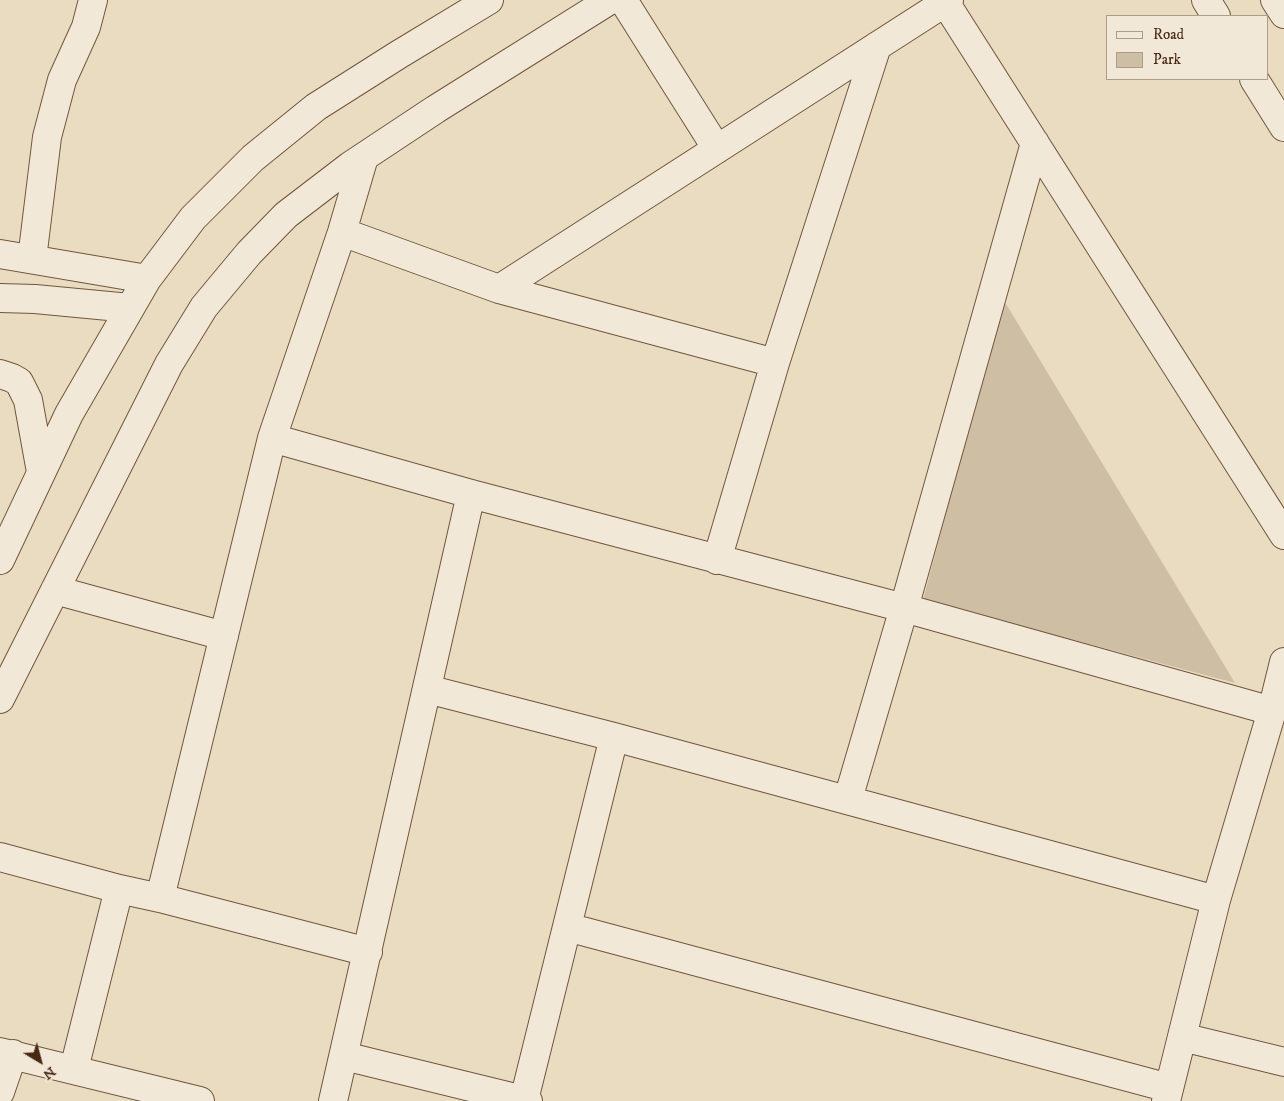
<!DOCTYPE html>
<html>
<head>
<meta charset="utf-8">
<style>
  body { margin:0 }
  #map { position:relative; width:1284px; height:1101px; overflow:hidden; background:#e9dcc1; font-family:"IM FELL DW Pica",serif }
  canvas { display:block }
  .legend { position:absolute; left:1106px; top:15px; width:162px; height:65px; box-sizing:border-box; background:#f1e8d7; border:1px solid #ae9c89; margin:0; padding:6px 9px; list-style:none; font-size:15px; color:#4a2913 }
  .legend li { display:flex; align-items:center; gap:10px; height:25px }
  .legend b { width:25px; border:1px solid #ae9c89 }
  .north { position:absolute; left:15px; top:1036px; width:50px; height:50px; -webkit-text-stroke:4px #f1e8d7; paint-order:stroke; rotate:143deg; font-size:14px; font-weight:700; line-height:20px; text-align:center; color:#4a2913 }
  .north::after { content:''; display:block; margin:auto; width:18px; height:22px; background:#4a2913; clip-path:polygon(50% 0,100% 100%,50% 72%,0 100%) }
</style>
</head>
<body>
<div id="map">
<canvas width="1284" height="1101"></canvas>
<ul class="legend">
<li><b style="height:6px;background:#f1e8d7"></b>Road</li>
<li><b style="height:14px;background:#cebea3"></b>Park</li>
</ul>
<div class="north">N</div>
</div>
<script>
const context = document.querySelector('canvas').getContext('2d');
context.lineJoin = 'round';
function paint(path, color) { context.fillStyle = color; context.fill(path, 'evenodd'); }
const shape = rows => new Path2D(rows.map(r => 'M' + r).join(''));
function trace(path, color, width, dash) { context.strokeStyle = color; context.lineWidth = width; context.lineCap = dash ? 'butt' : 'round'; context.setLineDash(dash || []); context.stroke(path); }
paint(shape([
  [1003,299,1235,683,923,600]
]), '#cebea3');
const minor = shape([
  [623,0,717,149],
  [1206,0,1216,16],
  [1275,0,1284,14],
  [945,2,1284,535],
  [1254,79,1284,127],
  [342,232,499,289,775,363],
  [0,254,147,279],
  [32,259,47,137,62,80,86,27,93,0],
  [499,289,949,0],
  [0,298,35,299,130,308],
  [0,374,12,378,19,382,28,400,41,472],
  [272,438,471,494,904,608,1272,711],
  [0,560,69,414,147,279,193,218,253,158,316,107,398,55,489,0],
  [717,560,775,363,877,46],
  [55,590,224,636],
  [427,689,614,737,1216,900],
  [0,699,169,364,204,307,249,253,286,215,350,166,436,109,610,0],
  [848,799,904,608,1035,143],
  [0,857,119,889,160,898,368,952],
  [160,898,272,438,342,232,364,157],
  [567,927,1169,1088],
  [1182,1037,1284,1062],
  [0,1052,200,1101],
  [344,1056,528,1101],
  [74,1069,119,889],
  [0,1092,13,1054],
  [524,1100,614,737],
  [333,1101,471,494],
  [1166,1101,1216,900,1272,711,1284,662]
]);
trace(minor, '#72563e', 30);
trace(minor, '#f1e8d7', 28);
</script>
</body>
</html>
